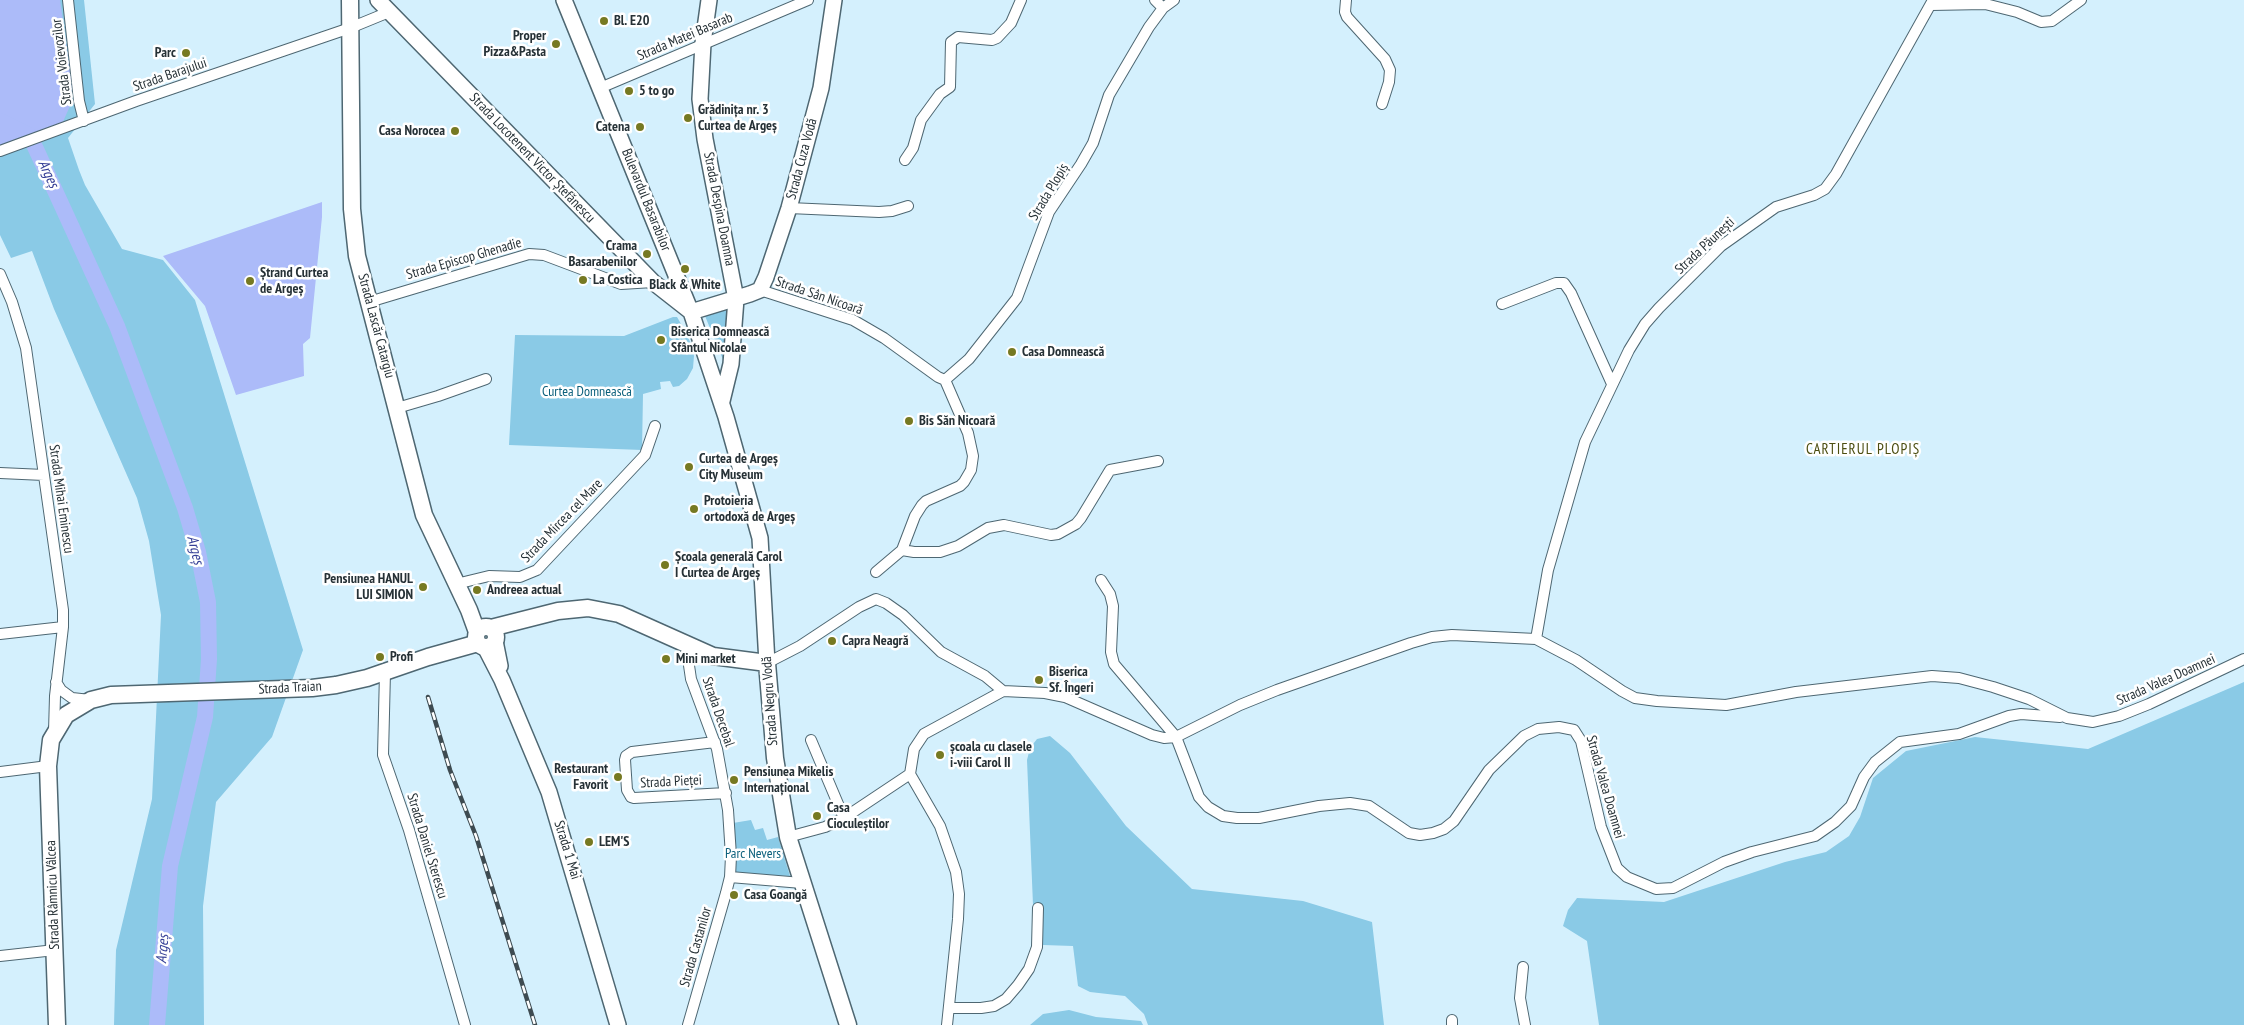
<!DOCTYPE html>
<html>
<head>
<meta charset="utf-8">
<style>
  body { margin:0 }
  canvas { display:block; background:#d4f0fd }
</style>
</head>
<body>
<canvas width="2244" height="1025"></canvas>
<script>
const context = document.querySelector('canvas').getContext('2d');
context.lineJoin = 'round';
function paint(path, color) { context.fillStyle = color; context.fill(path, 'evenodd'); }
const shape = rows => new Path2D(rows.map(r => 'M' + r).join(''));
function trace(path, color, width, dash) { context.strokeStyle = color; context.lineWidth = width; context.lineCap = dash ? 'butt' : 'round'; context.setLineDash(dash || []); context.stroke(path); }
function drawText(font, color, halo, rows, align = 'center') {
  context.font = font + ' "PT Sans Narrow",sans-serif'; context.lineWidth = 5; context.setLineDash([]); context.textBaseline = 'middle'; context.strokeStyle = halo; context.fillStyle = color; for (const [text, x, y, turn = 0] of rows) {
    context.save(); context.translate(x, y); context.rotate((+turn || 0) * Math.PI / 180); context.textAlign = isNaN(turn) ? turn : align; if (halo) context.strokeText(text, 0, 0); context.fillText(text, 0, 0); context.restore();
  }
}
paint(shape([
  [0,0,84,0,95,104,68,138,79,170,85,185,122,249,163,260,195,300,303,650,272,737,216,802,203,906,204,1025,114,1025,116,950,152,799,161,615,149,541,137,498,54,309,32,251,11,258,0,235],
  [731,308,724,362,705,316],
  [673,317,677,317,684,329,691,344,694,356,693,368,687,379,679,386,673,387,670,381,660,382,661,389,643,394,642,450,509,445,515,335,624,336],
  [2244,682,2244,1025,1599,1025,1587,941,1563,926,1568,910,1577,898,1664,902,1785,862,1826,852,1849,836,1860,817,1873,778,1906,751,1975,737,2088,749],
  [1050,736,1070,753,1126,826,1192,889,1303,901,1372,922,1384,1025,1148,1025,1144,1014,1125,996,1090,992,1078,986,1073,946,1043,945,1043,905,1033,905,1027,760,1030,748,1037,739],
  [751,820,755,830,763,828,767,840,778,837,790,876,733,874,733,823],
  [1069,1010,1096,1017,1141,1021,1143,1025,1030,1025,1043,1014]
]), '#8acae6');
paint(shape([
  [0,0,60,0,72,85,70,106,62,124,0,146],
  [322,202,322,217,310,338,303,344,304,376,236,395,205,306,163,256]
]), '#acbbf9');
trace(shape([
  [0,121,30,136,117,326,185,508,198,552,208,602,209,659,205,717,170,866,157,1025]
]), '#acbbf9', 16);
const street = shape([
  [68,0,79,101,84,121],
  [1155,0,1163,8],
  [1346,0,1345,12,1347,17,1385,59,1390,70,1389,82,1382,104],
  [1931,5,1985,4,2017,12,2041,22,2052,21,2081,0],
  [600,88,808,0],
  [0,151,136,101,350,28,389,12],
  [905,160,913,148,921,120,940,94,950,87,951,42,958,37,992,40,997,38,1011,23,1021,0],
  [789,208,879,212,892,211,908,206],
  [0,274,12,302,26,348,63,610,63,627,55,696,54,732],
  [760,290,853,320,884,338,938,377,945,380,968,433,973,456,971,470,964,482,960,486,926,501,922,505,915,516,902,550,876,572],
  [369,302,529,254,544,255,621,284,653,282],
  [1502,304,1556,283,1564,283,1571,293,1612,384],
  [945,380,969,359,1017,298,1049,212,1081,164,1093,143,1109,95,1149,27,1163,8,1174,0],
  [397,408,438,396,486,379],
  [0,473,44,475],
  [902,550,914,552,940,552,958,546,988,528,1004,525,1051,535,1058,534,1076,524,1081,518,1110,470,1158,461],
  [1101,580,1110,594,1113,606,1111,652,1114,664,1176,737,1199,797,1208,807,1223,816,1237,818,1259,818,1319,806,1350,803,1369,806,1409,833,1420,835,1433,833,1444,829,1454,821,1489,770,1524,736,1538,729,1559,727,1574,730,1581,741,1601,827,1617,868,1627,877,1656,889,1673,888,1724,862,1752,852,1815,836,1835,822,1851,806,1864,777,1875,762,1900,742,1959,734,2009,716,2021,714,2060,717],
  [456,584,489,576,520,577,537,570,645,455,655,426],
  [0,634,63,627],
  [1536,639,1548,570,1585,442,1629,350,1645,324,1659,308,1721,246,1776,207,1814,195,1825,189,1836,174,1933,0],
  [686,645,691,679,717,749,728,810,731,856,730,877,726,893,688,1025],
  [767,663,800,646,859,607,876,599,886,603,903,615,941,652,985,676,1003,691],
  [385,672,383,755,409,830,465,1025],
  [56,682,61,690,72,698,90,700],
  [811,740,844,818],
  [715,742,632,752,626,756,625,760,627,790,631,797,634,798,726,793],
  [0,772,48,766],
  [910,774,914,749,924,734,1003,691,1045,693,1065,697,1152,735,1164,738,1176,737,1240,705,1277,690,1411,643,1432,637,1452,635,1536,639,1576,660,1622,691,1635,698,1657,701,1726,705,1796,692,1932,676,1959,678,1993,687,2029,699,2067,718,2093,722,2119,716,2149,704,2244,659],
  [910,774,940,826,956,872,959,894,958,919,947,1025],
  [788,837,825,827,844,818,910,774],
  [730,877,802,883],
  [0,956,55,950],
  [1523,967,1520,998,1525,1025],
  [949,1008,981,1008,994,1006,1006,999,1018,985,1029,969,1037,947,1038,908],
  [1452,1020,1452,1025]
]);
const secondary = shape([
  [378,0,653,282,690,311],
  [564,0,691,312,726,417,760,538,767,663],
  [709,0,703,43,700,99,705,139,736,299,731,364,722,401],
  [691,312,750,294,760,290,766,277,789,208,821,88,834,0],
  [495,641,500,666],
  [485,647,502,680,549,792,618,1025]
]);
const primary = shape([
  [350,0,352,209,357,256,424,515,469,610,477,632],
  '476 637a10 10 0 1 1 20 0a10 10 0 1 1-20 0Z',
  [491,628,558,611,588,608,619,614,713,656,767,663,775,758,788,837,848,1025],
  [57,1025,48,766,51,740,66,715,91,700,111,695,312,688,336,685,367,678,428,657,478,643]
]);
trace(street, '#4e6772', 12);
trace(secondary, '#4e6772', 18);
trace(primary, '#4e6772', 19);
trace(street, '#fff', 10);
trace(secondary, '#fff', 15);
trace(primary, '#fff', 16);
const rail = shape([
  [428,697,450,770,476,836,535,1025]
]);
trace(rail, '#3e4b51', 4.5);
trace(rail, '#fff', 2.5, [8]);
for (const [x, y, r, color] of [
  [604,21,5,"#767922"],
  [556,44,5,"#767922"],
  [186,53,5,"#767922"],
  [629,91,5,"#767922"],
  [688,118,5,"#767922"],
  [640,127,5,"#767922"],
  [455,131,5,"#767922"],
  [647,254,5,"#767922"],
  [685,269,5,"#767922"],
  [583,280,5,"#767922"],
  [250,281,5,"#767922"],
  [661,340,5,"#767922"],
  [1012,352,5,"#767922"],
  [909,421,5,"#767922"],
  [689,467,5,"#767922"],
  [694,509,5,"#767922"],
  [665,565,5,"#767922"],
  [423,587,5,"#767922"],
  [477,590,5,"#767922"],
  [832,641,5,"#767922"],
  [380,657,5,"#767922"],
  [666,659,5,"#767922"],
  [1039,680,5,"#767922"],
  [940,755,5,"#767922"],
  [618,777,5,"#767922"],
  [734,780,5,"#767922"],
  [817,816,5,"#767922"],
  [589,842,5,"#767922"],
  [734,895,5,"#767922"]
]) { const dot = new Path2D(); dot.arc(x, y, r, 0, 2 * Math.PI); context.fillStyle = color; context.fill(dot); trace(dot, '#fff', 2); }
drawText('bold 14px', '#263136', '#fff', [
  ["Bl. E20",614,21],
  ["Proper",546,36,"right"],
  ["Pizza&Pasta",546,52,"right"],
  ["Parc",176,53,"right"],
  ["5 to go",639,91],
  ["Grădinița nr. 3",698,110],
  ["Curtea de Argeș",698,126],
  ["Catena",630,127,"right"],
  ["Casa Norocea",445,131,"right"],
  ["Crama",637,246,"right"],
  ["Basarabenilor",637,262,"right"],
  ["Ștrand Curtea",260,273],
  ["de Argeș",260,289],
  ["La Costica",593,280],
  ["Black & White",685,285,"center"],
  ["Biserica Domnească",671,332],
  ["Sfântul Nicolae",671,348],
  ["Casa Domnească",1022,352],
  ["Bis Săn Nicoară",919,421],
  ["Curtea de Argeș",699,459],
  ["City Museum",699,475],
  ["Protoieria",704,501],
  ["ortodoxă de Argeș",704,517],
  ["Școala generală Carol",675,557],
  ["I Curtea de Argeș",675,573],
  ["Pensiunea HANUL",413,579,"right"],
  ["LUI SIMION",413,595,"right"],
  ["Andreea actual",487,590],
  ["Capra Neagră",842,641],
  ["Profi",390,657],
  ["Mini market",676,659],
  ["Biserica",1049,672],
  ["Sf. Îngeri",1049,688],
  ["școala cu clasele",950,747],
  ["i-viii Carol II",950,763],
  ["Restaurant",608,769,"right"],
  ["Favorit",608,785,"right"],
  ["Pensiunea Mikelis",744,772],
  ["Internațional",744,788],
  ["Casa",827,808],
  ["Cioculeștilor",827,824],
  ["LEM'S",599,842],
  ["Casa Goangă",744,895]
], 'left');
drawText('14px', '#263136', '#fff', [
  ["Strada Matei Basarab",685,37,-23],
  ["Strada Voievozilor",62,62,-97],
  ["Strada Barajului",170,75,-19],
  ["Strada Locotenent Victor Ștefănescu",532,158,46],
  ["Strada Cuza Vodă",802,159,-75],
  ["Strada Plopiș",1049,192,-59],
  ["Bulevardul Basarabilor",646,200,68],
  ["Strada Despina Doamna",719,209,79],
  ["Strada Păunești",1705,246,-43],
  ["Strada Episcop Ghenadie",464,259,-16],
  ["Strada Sân Nicoară",819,296,19],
  ["Strada Lascăr Catargiu",376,326,75],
  ["Strada Mihai Eminescu",61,499,82],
  ["Strada Mircea cel Mare",562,521,-46],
  ["Strada Valea Doamnei",2166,680,-24],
  ["Strada Traian",290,688,-3],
  ["Strada Negru Vodă",770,701,-94],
  ["Strada Decebal",718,712,71],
  ["Strada Pieței",671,782,-3],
  ["Strada Valea Doamnei",1605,787,74],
  ["Strada Daniel Sterescu",427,846,73],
  ["Strada 1 Mai",567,850,73],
  ["Strada Râmnicu Vâlcea",53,895,-92],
  ["Strada Castanilor",696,947,-74]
]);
drawText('14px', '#0a5f7b', '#fff', [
  ["Curtea Domnească",587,392],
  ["Parc Nevers",753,854]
]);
drawText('italic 15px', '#353f96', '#fff', [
  ["Argeș",48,174,65],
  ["Argeș",195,550,76],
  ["Argeș",163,949,-85]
]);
context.letterSpacing = '1px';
drawText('15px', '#4c4e11', '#fff', [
  ["CARTIERUL PLOPIȘ",1863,450]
]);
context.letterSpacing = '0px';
</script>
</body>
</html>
